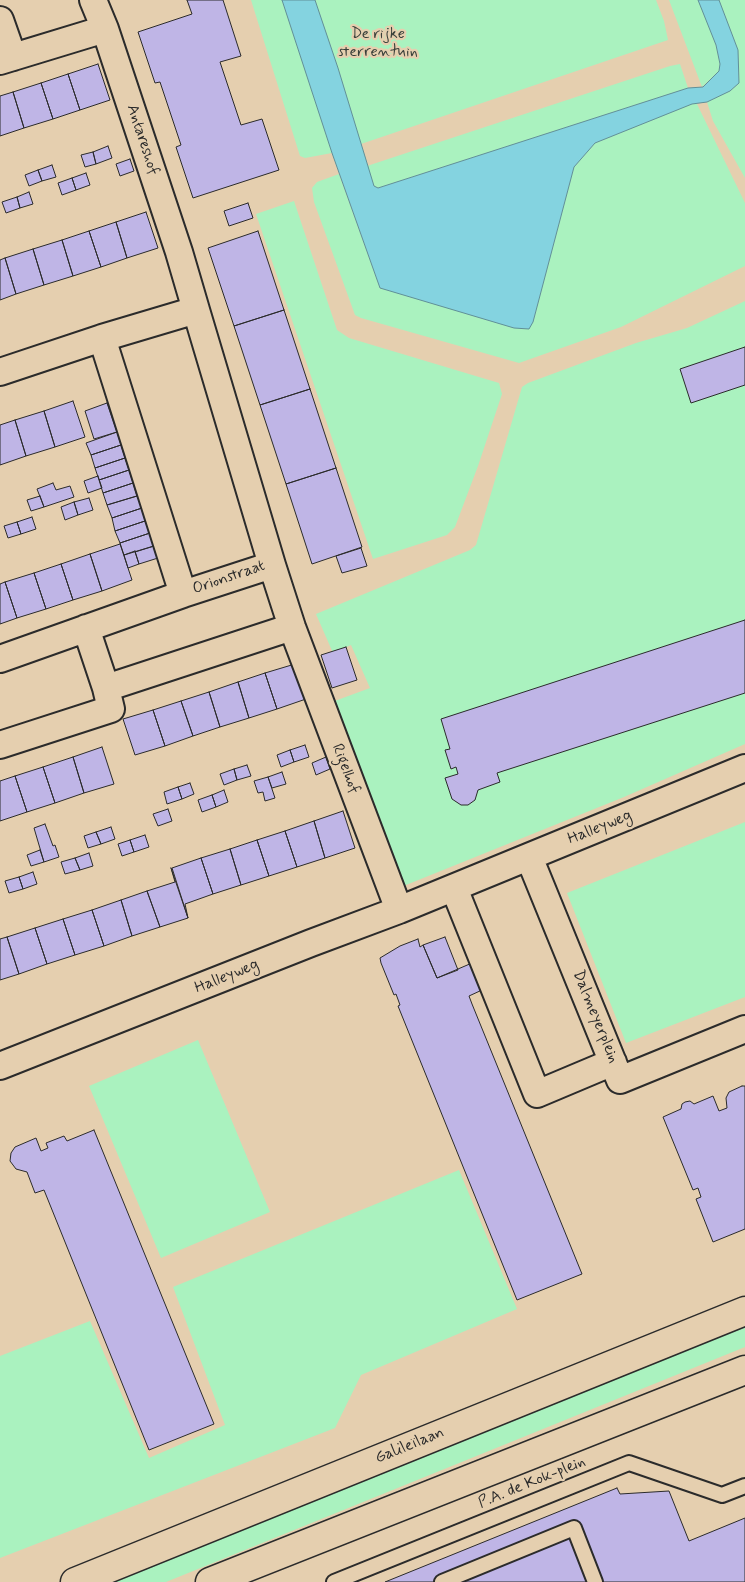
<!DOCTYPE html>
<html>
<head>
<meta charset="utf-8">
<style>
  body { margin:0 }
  canvas { display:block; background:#e5cfaf }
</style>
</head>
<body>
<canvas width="745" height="1582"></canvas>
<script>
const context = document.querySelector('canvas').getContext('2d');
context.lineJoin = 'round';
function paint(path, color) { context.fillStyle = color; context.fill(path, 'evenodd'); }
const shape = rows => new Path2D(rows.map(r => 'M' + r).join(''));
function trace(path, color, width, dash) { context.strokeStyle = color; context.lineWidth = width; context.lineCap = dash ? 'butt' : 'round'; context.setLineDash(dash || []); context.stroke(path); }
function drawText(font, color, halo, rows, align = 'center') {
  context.font = font + ' Mynerve,sans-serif'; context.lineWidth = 4.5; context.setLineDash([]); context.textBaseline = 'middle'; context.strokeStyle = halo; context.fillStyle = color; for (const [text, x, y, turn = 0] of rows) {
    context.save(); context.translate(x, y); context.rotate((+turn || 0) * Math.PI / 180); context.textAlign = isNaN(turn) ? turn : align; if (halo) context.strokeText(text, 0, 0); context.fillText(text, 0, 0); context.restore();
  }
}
paint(shape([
  [251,0,282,0,332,153,305,158,300,156],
  [315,0,656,0,664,21,668,40,361,144,338,68],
  [669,0,698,0,716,45,720,64,719,71,702,87],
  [719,0,745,0,745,178,713,121,707,102,730,91,739,83,738,50],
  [680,64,688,88,378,188,374,186,367,166,670,66],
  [696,102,745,203,745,266,621,327,519,363,361,318,355,315,314,202,312,188,317,182,339,174,380,288,533,322,574,167,595,143],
  [294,201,337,330,349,338,499,383,502,394,478,466,455,527,447,535,373,559,256,214],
  [745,301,745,744,624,797,401,887,332,702,370,688,351,645,333,653,316,614,470,550,476,545,522,387,528,383,636,343,687,328],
  [745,822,745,997,626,1043,567,893],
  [198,1040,270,1212,161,1258,89,1086],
  [459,1170,517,1309,361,1375,335,1428,0,1558,0,1356,90,1321,149,1458,225,1425,173,1287],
  [745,1320,745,1347,166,1582,102,1582]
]), '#aaf2bf');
const water = shape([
  [282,0,315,0,338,68,374,186,378,188,688,88,703,87,719,71,720,64,716,45,698,0,719,0,738,50,739,83,730,91,707,102,692,104,595,143,574,167,533,322,529,329,514,328,380,288,332,153,282,0]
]);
paint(water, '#84d3e0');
trace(water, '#609098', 1);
const building = shape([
  [187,0,223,0,241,56,220,62,241,125,262,119,279,170,193,198,176,147,181,145,160,82,155,83,138,32,192,14,187,0],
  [98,64,110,100,80,110,68,74,98,64],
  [68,74,80,110,53,119,41,83,68,74],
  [41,83,53,119,24,128,13,92,41,83],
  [13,92,24,128,0,136,0,96,13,92],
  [108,146,112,158,96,164,93,152,108,146],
  [93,152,96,164,85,167,81,155,93,152],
  [130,159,134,171,120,176,116,164,130,159],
  [52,165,56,177,42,181,38,170,52,165],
  [38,170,42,181,29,186,25,175,38,170],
  [86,173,90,185,76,190,72,178,86,173],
  [72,178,76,190,62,195,58,183,72,178],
  [29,192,33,204,20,208,17,197,29,192],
  [17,197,20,208,6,213,2,202,17,197],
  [248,203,253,218,229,226,224,211,248,203],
  [146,212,158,248,127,258,116,222,146,212],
  [116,222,127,258,101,267,89,231,116,222],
  [89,231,101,267,73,276,62,240,89,231],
  [258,231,284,310,234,326,208,248,258,231],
  [62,240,73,276,44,285,33,249,62,240],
  [33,249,44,285,16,294,5,258,33,249],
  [5,258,16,294,0,300,0,260,5,258],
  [284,310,310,389,260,405,234,326,284,310],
  [745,347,745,385,691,403,680,369,745,347],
  [310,389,336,468,286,484,260,405,310,389],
  [73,401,85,437,55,447,44,411,73,401],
  [107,403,117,432,94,439,85,411,107,403],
  [44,411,55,447,26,456,15,420,44,411],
  [15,420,26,456,0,465,0,425,15,420],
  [117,432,121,445,91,455,86,443,117,432],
  [121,445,125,458,95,468,91,455,121,445],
  [125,458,129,470,99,480,95,468,125,458],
  [336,468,362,547,312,564,286,484,336,468],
  [129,470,133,483,103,493,99,480,129,470],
  [98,476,102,488,88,493,84,481,98,476],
  [53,483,56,490,70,486,74,497,44,507,37,489,53,483],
  [133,483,137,496,107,505,103,493,133,483],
  [40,496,44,507,31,511,27,500,40,496],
  [137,496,142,508,112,518,107,505,137,496],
  [89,498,93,510,78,515,74,502,89,498],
  [74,502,78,515,65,520,61,507,74,502],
  [142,508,145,521,115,531,112,518,142,508],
  [32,517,36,529,21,534,17,522,32,517],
  [145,521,150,533,120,543,115,531,145,521],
  [17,522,21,534,8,538,4,526,17,522],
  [150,533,154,546,124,555,120,543,150,533],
  [120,544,132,580,102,591,90,554,120,544],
  [154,546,158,558,139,564,135,552,154,546],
  [361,548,367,566,342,573,336,556,361,548],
  [135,551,139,564,128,568,124,555,135,551],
  [90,554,102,591,73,600,61,564,90,554],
  [61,564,73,600,46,609,34,573,61,564],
  [34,573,46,609,17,618,5,582,34,573],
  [5,582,17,618,0,624,0,584,5,582],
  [745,620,745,693,497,773,500,782,478,790,475,800,468,805,461,805,452,799,445,778,458,774,456,767,451,769,445,750,450,749,441,719,745,620],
  [346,647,357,680,332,688,321,655,346,647],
  [295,664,306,699,277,709,265,673,295,664],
  [265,673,277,709,249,718,238,682,265,673],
  [238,682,249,718,220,727,209,692,238,682],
  [209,692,220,727,193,736,181,701,209,692],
  [181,701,193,736,165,746,153,710,181,701],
  [153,710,165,746,135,755,123,719,153,710],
  [305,745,309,757,294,762,290,750,305,745],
  [102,747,114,784,84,793,73,757,102,747],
  [290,750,294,762,281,767,277,755,290,750],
  [73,757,84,793,55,803,43,767,73,757],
  [326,757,330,769,316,775,312,763,326,757],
  [247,765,251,776,237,780,234,769,247,765],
  [43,767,55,803,27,812,15,776,43,767],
  [234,769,237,780,224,785,220,774,234,769],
  [282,772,286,784,272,788,268,777,282,772],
  [15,776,27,812,0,821,0,781,15,776],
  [268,777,275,798,265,801,263,792,258,793,254,781,268,777],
  [190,783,194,794,182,799,178,787,190,783],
  [178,787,182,799,167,804,164,792,178,787],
  [224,790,228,802,216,807,212,795,224,790],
  [212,795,216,807,202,812,198,800,212,795],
  [168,809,172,821,158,826,153,814,168,809],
  [343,811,355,848,325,858,314,821,343,811],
  [314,821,325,858,297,867,285,831,314,821],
  [45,824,53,846,55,845,59,857,44,862,34,828,45,824],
  [111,827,115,839,101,844,96,832,111,827],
  [285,831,297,867,269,876,257,840,285,831],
  [96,832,101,844,88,848,84,836,96,832],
  [145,835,149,847,134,852,130,840,145,835],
  [130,840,134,852,122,856,118,844,130,840],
  [257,840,269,876,241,885,230,849,257,840],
  [230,849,241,885,213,894,201,858,230,849],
  [40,850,44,862,31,866,27,855,40,850],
  [89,853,93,866,80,870,75,858,89,853],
  [75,858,80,870,65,874,61,862,75,858],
  [201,858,213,894,185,904,188,918,172,868,201,858],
  [171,868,188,918,160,927,147,891,175,882,171,868],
  [33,872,37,884,23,889,19,877,33,872],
  [19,877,23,889,9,893,5,881,19,877],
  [147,891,160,927,132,936,121,900,147,891],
  [121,900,132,936,104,946,92,910,121,900],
  [92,910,104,946,75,955,63,919,92,910],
  [63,919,75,955,47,964,35,928,63,919],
  [35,928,47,964,19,974,7,937,35,928],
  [7,937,19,974,0,980,0,939,7,937],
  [445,937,458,970,437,978,423,945,445,937],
  [418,939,420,947,423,945,437,978,472,963,482,990,469,996,472,1004,582,1274,517,1300,398,1006,400,1005,396,994,394,995,381,963,380,958,400,946,418,939],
  [742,1086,745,1086,745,1229,713,1242,696,1199,701,1197,698,1188,693,1190,663,1117,681,1109,682,1104,685,1102,690,1101,694,1104,713,1096,719,1111,727,1108,726,1098,729,1092,742,1086],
  [94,1130,214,1424,149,1450,44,1190,35,1193,27,1172,16,1169,10,1161,11,1153,15,1147,36,1138,41,1151,48,1148,46,1143,64,1136,67,1141,94,1130],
  [617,1488,620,1494,669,1491,689,1541,745,1518,745,1582,385,1582,617,1488]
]);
paint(building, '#bfb5e6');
trace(building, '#2b2b2b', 1);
const lane = shape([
  [334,1582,629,1463,722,1495,745,1486],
  [442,1582,574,1528,595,1582]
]);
const street = shape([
  [93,0,105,29,179,252,196,310],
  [0,20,13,57],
  [0,61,105,29],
  [0,372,102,338,196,310,272,565,183,594,102,338],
  [272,565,292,627,399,910],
  [86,628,106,688],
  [0,659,183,594],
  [0,745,111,709,106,688,292,627],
  [529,857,620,1080,745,1029],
  [454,888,537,1094,613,1062],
  [0,1066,311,943,399,910,745,768]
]);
const secondary = shape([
  [75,1582,745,1311],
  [210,1582,745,1370]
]);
trace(lane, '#2b2b2b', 18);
trace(street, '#2b2b2b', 30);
trace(secondary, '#2b2b2b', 31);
trace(lane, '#e5cfaf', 14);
trace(street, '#e5cfaf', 26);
trace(secondary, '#e5cfaf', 28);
drawText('16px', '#383f3a', '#e5cfaf', [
  ["De rijke",378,35],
  ["sterrentuin",378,53]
]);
drawText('16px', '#2b2b2b', '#e5cfaf', [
  ["Antareshof",142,140,72],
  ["Orionstraat",229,578,-19],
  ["Rigelhof",345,769,69],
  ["Halleyweg",600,828,-22],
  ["Halleyweg",227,977,-22],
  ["Dalmeyerplein",595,1017,68],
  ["Galileïlaan",410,1446,-22],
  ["P.A. de Kok-plein",532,1483,-22]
]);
</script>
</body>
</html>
